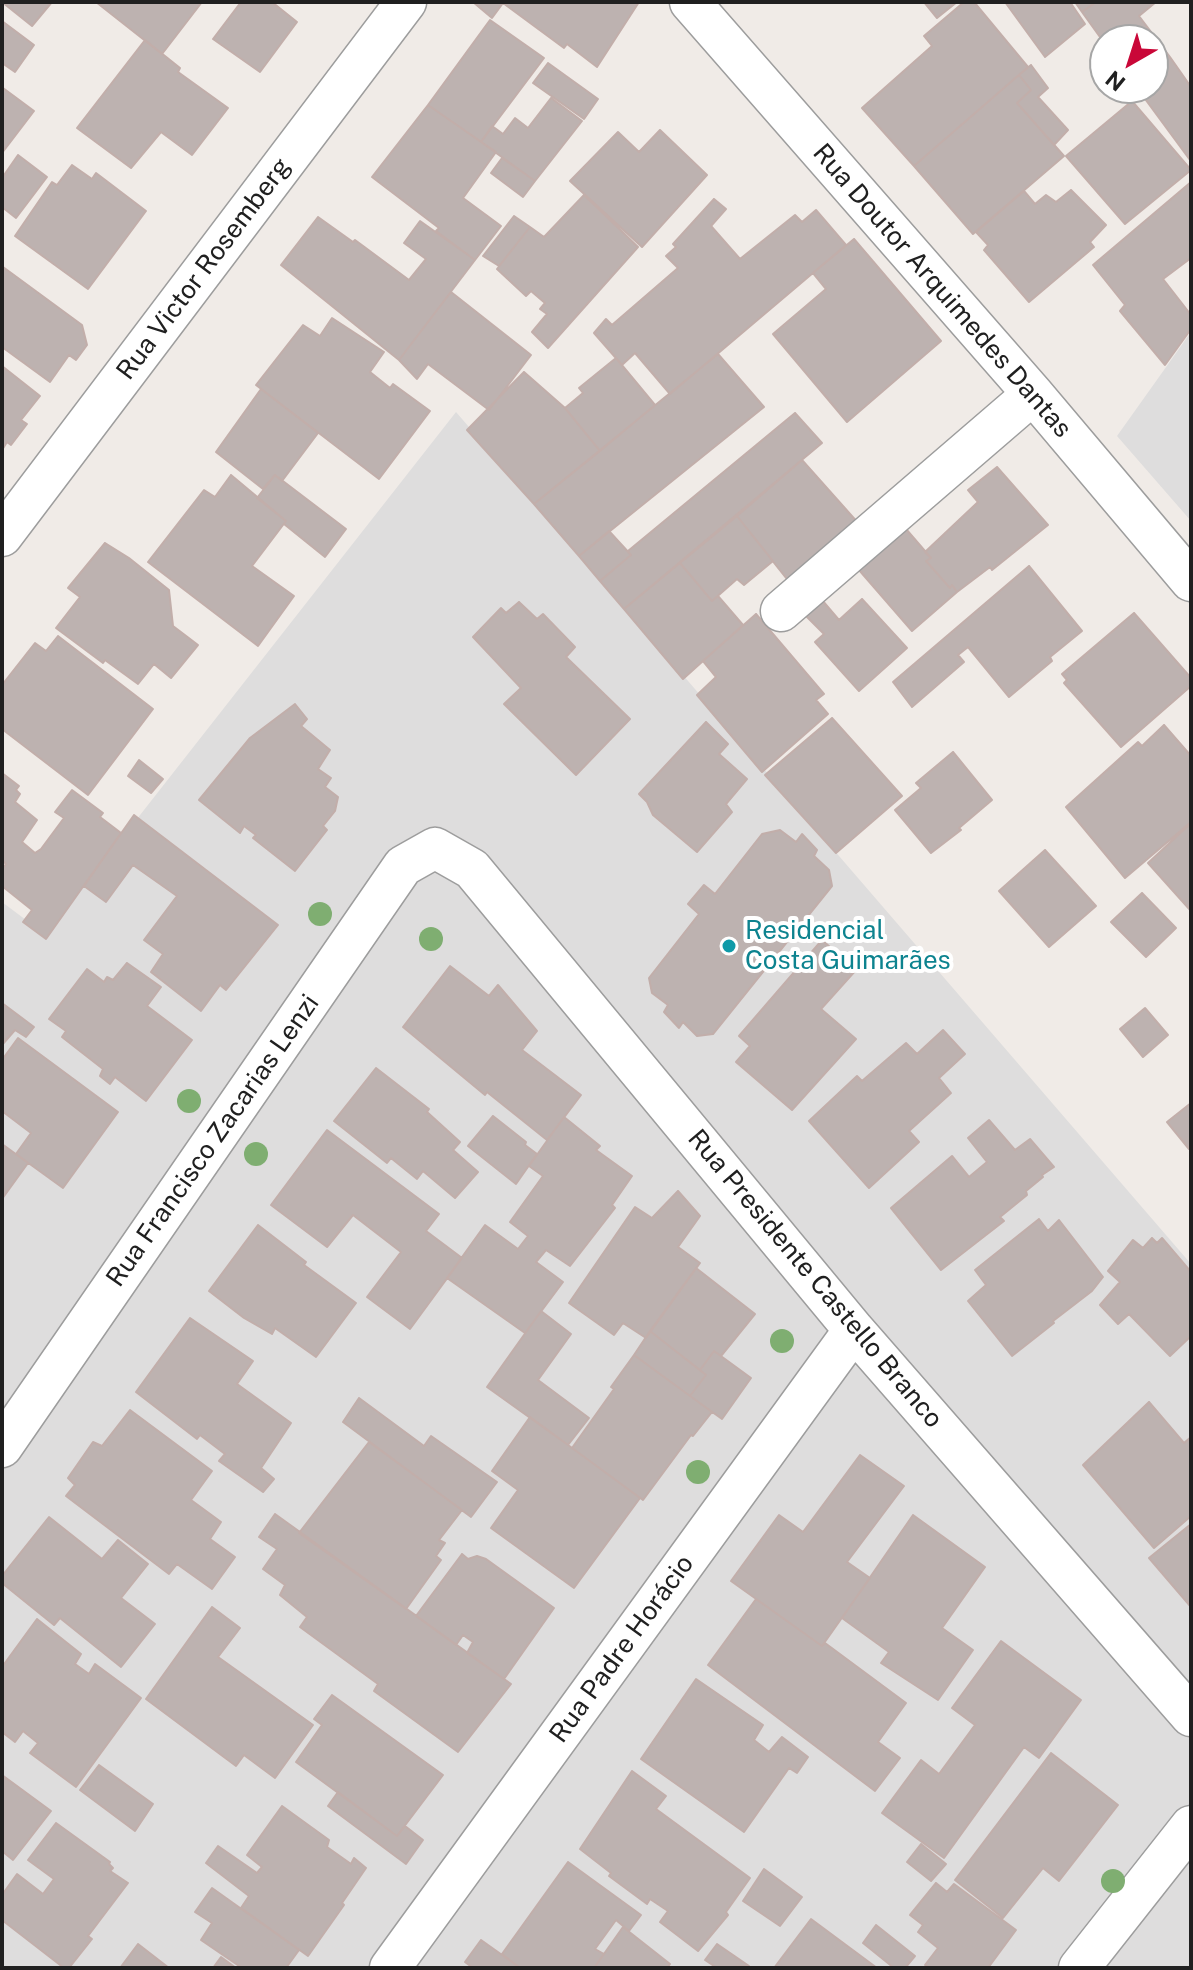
<!DOCTYPE html>
<html>
<head>
<meta charset="utf-8">
<style>
  body { margin:0 }
  #map { position:relative; width:1193px; height:1970px; overflow:hidden; background:#f0ebe7; font-family:"Public Sans",sans-serif }
  canvas { display:block }
  .frame { position:absolute; inset:0; border:4px solid #202020; pointer-events:none }
  .north { position:absolute; left:1089px; top:24px; width:80px; height:80px; box-sizing:border-box; background:#fff; border:2px solid #a6a6a6; border-radius:50%; rotate:219deg; font-size:22px; font-weight:700; line-height:32px; text-align:center; color:#202020 }
  .north::after { content:''; display:block; margin:auto; width:28px; height:36px; background:#c90738; clip-path:polygon(50% 0,100% 100%,50% 72%,0 100%) }
</style>
</head>
<body>
<div id="map">
<canvas width="1193" height="1970"></canvas>
<div class="frame"></div>
<div class="north">N</div>
</div>
<script>
const context = document.querySelector('canvas').getContext('2d');
context.lineJoin = 'round';
function paint(path, color) { context.fillStyle = color; context.fill(path, 'evenodd'); }
const shape = rows => new Path2D(rows.map(r => 'M' + r).join(''));
function trace(path, color, width, dash) { context.strokeStyle = color; context.lineWidth = width; context.lineCap = dash ? 'butt' : 'round'; context.setLineDash(dash || []); context.stroke(path); }
function drawText(font, color, halo, rows, align = 'center') {
  context.font = font + ' "Public Sans",sans-serif'; context.lineWidth = 8; context.setLineDash([]); context.textBaseline = 'middle'; context.strokeStyle = halo; context.fillStyle = color; for (const [text, x, y, turn = 0] of rows) {
    context.save(); context.translate(x, y); context.rotate((+turn || 0) * Math.PI / 180); context.textAlign = isNaN(turn) ? turn : align; if (halo) context.strokeText(text, 0, 0); context.fillText(text, 0, 0); context.restore();
  }
}
paint(shape([
  [1191,332,1191,521,1117,436],
  [456,412,1191,1264,1191,1968,2,1968,2,902,46,935]
]), '#dedddd');
const building = shape([
  [2,2,52,2,32,26,2,2],
  [96,2,202,2,162,54,96,2],
  [241,2,272,2,297,22,260,72,213,39,241,2],
  [473,2,639,2,597,67,567,44,564,48,503,3,492,18,473,2],
  [924,2,957,2,937,18,924,2],
  [964,2,974,2,1028,67,914,166,862,108,932,46,924,36,964,2],
  [1005,2,1070,2,1085,24,1045,57,1005,2],
  [1075,2,1096,2,1082,12,1075,2],
  [1096,2,1156,2,1139,16,1170,57,1153,70,1153,40,1105,40,1105,44,1082,12,1096,2],
  [490,20,544,58,481,142,428,105,490,20],
  [2,21,34,45,15,72,2,63,2,21],
  [145,40,180,68,178,72,228,108,192,155,161,132,131,168,77,128,145,40],
  [1170,57,1191,87,1190,160,1137,88,1153,88,1153,70,1170,57],
  [548,63,598,99,584,119,533,83,548,63],
  [1031,65,1048,88,1038,97,1068,130,1054,145,1017,103,1031,90,1019,75,1031,65],
  [1019,75,1031,90,1017,103,1064,156,973,234,914,166,1019,75],
  [3,88,34,111,2,153,2,89,3,88],
  [551,98,582,121,535,181,481,142,492,126,503,134,515,118,528,128,551,98],
  [1132,101,1191,170,1125,224,1066,156,1132,101],
  [428,105,496,152,463,198,501,226,475,260,436,231,439,228,372,177,428,105],
  [660,130,707,175,642,247,570,181,618,132,639,152,660,130],
  [18,155,47,177,16,218,2,207,2,178,18,155],
  [502,158,535,181,523,197,491,173,502,158],
  [72,165,92,179,96,173,146,211,88,289,15,236,52,182,57,185,72,165],
  [1191,182,1191,258,1163,279,1191,315,1191,329,1165,365,1120,311,1125,305,1093,265,1191,182],
  [1071,190,1106,225,1090,242,1094,247,1029,302,984,250,988,245,976,232,1024,191,1035,204,1046,195,1056,202,1071,190],
  [584,195,638,247,548,348,532,332,547,314,540,309,545,303,531,291,526,296,497,269,530,227,544,237,584,195],
  [714,199,726,209,711,226,740,259,795,215,802,222,816,210,846,245,670,394,635,353,622,365,594,333,606,319,612,325,678,268,666,256,676,247,673,244,714,199],
  [514,216,530,227,499,266,483,256,514,216],
  [318,217,353,242,355,240,409,280,426,259,404,243,420,221,475,260,399,360,281,265,318,217],
  [854,239,941,341,847,422,773,334,826,289,813,273,854,239],
  [3,267,82,325,87,345,76,360,69,355,50,382,2,347,3,267],
  [451,292,531,355,489,410,428,364,417,379,399,360,451,292],
  [332,318,384,352,370,372,390,388,393,384,430,411,379,479,256,385,303,325,320,336,332,318],
  [718,354,764,407,579,556,534,504,718,354],
  [616,358,655,405,600,451,565,408,583,393,579,388,616,358],
  [2,366,40,396,21,420,27,424,11,445,7,442,2,450,2,366],
  [524,372,565,408,600,451,534,504,467,430,524,372],
  [261,389,318,433,282,481,275,475,263,489,216,452,261,389],
  [795,413,822,443,624,609,600,581,631,555,628,551,795,413],
  [802,460,859,524,790,583,737,516,802,460],
  [997,467,1048,525,992,570,990,567,957,592,952,585,950,588,926,561,931,558,925,552,978,502,968,490,997,467],
  [231,475,286,521,252,566,294,596,258,646,148,562,204,490,215,497,231,475],
  [275,475,346,529,325,557,284,524,286,521,257,498,275,475],
  [737,516,773,561,744,585,737,579,712,601,680,563,737,516],
  [906,529,931,558,926,561,950,588,952,585,957,592,912,631,859,570,906,529],
  [609,531,631,555,600,581,579,556,609,531],
  [105,543,129,558,169,590,173,626,198,645,171,678,154,664,138,684,105,660,103,663,56,628,80,597,68,588,105,543],
  [680,563,712,601,718,596,743,625,683,679,624,609,680,563],
  [1029,566,1082,631,1050,657,1052,661,1009,697,968,647,958,655,964,662,912,707,893,682,1029,566],
  [862,599,907,648,859,691,815,642,824,634,805,615,822,600,839,620,862,599],
  [519,602,537,619,543,614,575,647,566,657,630,719,576,775,504,704,521,688,473,637,501,608,506,613,519,602],
  [1134,613,1191,678,1191,686,1121,747,1064,683,1067,680,1062,674,1134,613],
  [756,614,824,694,816,700,828,714,762,772,697,695,716,677,703,661,756,614],
  [58,636,153,709,88,795,2,729,2,685,35,643,46,651,58,636],
  [295,704,307,719,301,726,330,750,318,769,331,778,325,787,338,797,335,811,323,826,327,830,295,871,253,838,256,835,244,826,240,833,199,800,250,738,295,704],
  [832,718,902,796,836,853,765,775,832,718],
  [706,722,728,744,719,754,747,779,726,804,732,812,697,852,653,815,647,802,639,794,706,722],
  [1164,725,1191,756,1191,822,1125,878,1066,807,1138,742,1142,746,1164,725],
  [953,752,992,800,959,828,961,830,931,853,895,810,921,788,916,783,953,752],
  [139,760,163,779,151,793,128,776,139,760],
  [2,773,19,786,16,790,20,794,15,802,37,820,22,842,35,853,41,849,64,818,55,812,72,790,103,813,100,817,121,833,46,939,23,922,32,910,2,886,2,869,6,864,2,860,2,773],
  [134,815,278,925,226,990,220,985,201,1011,151,972,163,954,144,940,177,896,133,865,106,902,84,886,134,815],
  [1189,825,1191,827,1191,911,1148,863,1189,825],
  [780,830,796,842,802,834,817,850,814,856,829,870,832,886,713,1034,697,1036,683,1022,679,1028,664,1012,668,1005,652,993,649,978,699,914,688,904,704,885,715,894,762,834,780,830],
  [1045,850,1096,906,1049,947,999,891,1045,850],
  [1142,893,1176,928,1146,957,1111,922,1142,893],
  [822,940,856,970,821,1009,856,1039,792,1110,736,1062,750,1046,739,1036,822,940],
  [127,963,161,987,147,1006,192,1040,146,1101,115,1077,110,1084,100,1076,103,1069,62,1037,66,1031,49,1019,87,969,104,982,107,977,113,980,127,963],
  [450,966,489,996,498,985,537,1031,522,1050,581,1095,547,1140,487,1092,485,1095,403,1027,450,966],
  [2,1003,34,1027,26,1037,15,1030,2,1045,2,1003],
  [1145,1008,1168,1035,1143,1057,1120,1029,1145,1008],
  [943,1030,965,1054,939,1078,951,1093,909,1131,919,1142,869,1188,809,1121,857,1076,862,1081,906,1043,917,1054,943,1030],
  [18,1038,118,1112,63,1188,16,1154,31,1133,2,1111,2,1060,18,1038],
  [376,1068,429,1109,427,1112,460,1142,453,1150,478,1172,455,1198,423,1171,417,1179,391,1158,387,1163,334,1121,376,1068],
  [1191,1103,1191,1147,1189,1149,1167,1122,1191,1103],
  [493,1116,526,1142,525,1145,537,1154,516,1184,468,1146,493,1116],
  [564,1117,600,1146,596,1150,632,1176,612,1205,615,1208,570,1266,546,1250,536,1262,563,1282,525,1333,447,1278,485,1225,518,1249,528,1236,510,1222,543,1176,529,1166,564,1117],
  [989,1120,1015,1150,1030,1139,1054,1167,1042,1175,1043,1177,1026,1191,1027,1195,1000,1217,1004,1221,941,1270,891,1208,952,1156,969,1177,987,1162,968,1138,989,1120],
  [327,1130,439,1214,426,1231,462,1258,410,1329,367,1297,401,1252,353,1215,327,1247,271,1205,327,1130],
  [2,1144,28,1163,2,1199,2,1144],
  [678,1191,700,1216,678,1247,700,1263,646,1338,623,1323,614,1335,569,1303,635,1207,652,1218,678,1191],
  [1039,1219,1048,1231,1059,1220,1103,1277,1092,1291,1053,1321,1054,1323,1012,1356,968,1301,986,1285,975,1270,1039,1219],
  [258,1225,306,1262,304,1265,356,1303,316,1357,275,1328,272,1334,244,1318,209,1291,258,1225],
  [1152,1238,1157,1243,1162,1238,1191,1272,1191,1336,1170,1356,1129,1314,1118,1324,1100,1305,1120,1282,1108,1271,1133,1240,1143,1248,1152,1238],
  [696,1268,755,1314,721,1356,714,1351,700,1370,650,1331,696,1268],
  [541,1311,571,1334,538,1380,589,1418,568,1445,487,1387,541,1311],
  [190,1318,253,1361,237,1384,291,1423,261,1468,274,1479,263,1492,219,1461,225,1454,200,1435,197,1439,136,1392,190,1318],
  [650,1331,706,1375,690,1396,634,1355,650,1331],
  [714,1351,751,1378,722,1419,690,1396,706,1375,700,1370,714,1351],
  [634,1355,712,1412,693,1436,691,1435,643,1500,572,1448,614,1389,611,1387,634,1355],
  [359,1398,424,1446,431,1436,497,1482,471,1517,343,1422,359,1398],
  [1149,1402,1184,1443,1191,1437,1191,1516,1154,1548,1083,1465,1149,1402],
  [130,1410,212,1471,191,1500,221,1522,210,1539,235,1557,212,1589,177,1564,169,1574,66,1496,75,1485,68,1478,93,1442,102,1446,130,1410],
  [530,1417,640,1498,574,1588,491,1528,518,1490,492,1471,530,1417],
  [369,1442,462,1510,439,1540,445,1543,436,1556,441,1560,406,1609,299,1533,369,1442],
  [860,1455,904,1486,847,1562,870,1578,822,1646,731,1581,779,1515,803,1532,860,1455],
  [275,1514,511,1684,458,1752,374,1691,378,1684,300,1627,307,1617,280,1595,285,1585,263,1569,277,1549,259,1537,275,1514],
  [913,1515,985,1567,942,1628,973,1650,938,1700,881,1663,889,1652,842,1618,913,1515],
  [49,1517,102,1559,118,1540,148,1564,121,1598,155,1624,121,1667,60,1618,54,1625,2,1583,2,1576,49,1517],
  [1191,1524,1191,1607,1149,1558,1191,1524],
  [462,1554,468,1559,477,1556,486,1559,554,1608,504,1679,467,1653,473,1642,463,1635,456,1645,416,1616,462,1554],
  [756,1599,822,1646,825,1643,906,1703,878,1742,900,1758,875,1791,708,1665,756,1599],
  [212,1607,240,1628,218,1657,313,1725,275,1778,244,1755,236,1766,146,1699,212,1607],
  [37,1619,81,1654,75,1664,89,1674,95,1664,141,1698,76,1787,30,1753,38,1743,23,1731,15,1742,2,1732,2,1667,37,1619],
  [1001,1641,1081,1700,1039,1758,1024,1747,944,1858,882,1813,921,1760,939,1774,975,1725,952,1708,1001,1641],
  [696,1679,763,1725,754,1740,769,1752,782,1737,808,1757,797,1773,789,1768,744,1832,641,1759,696,1679],
  [332,1695,443,1775,397,1836,296,1762,322,1725,314,1719,332,1695],
  [1051,1753,1118,1805,1059,1881,1043,1868,1003,1918,955,1880,1051,1753],
  [99,1765,153,1804,135,1831,80,1790,99,1765],
  [632,1771,666,1796,656,1809,750,1878,726,1912,728,1915,698,1951,660,1922,668,1911,650,1899,647,1904,609,1876,611,1873,580,1849,632,1771],
  [2,1775,51,1811,13,1860,2,1851,2,1775],
  [338,1792,397,1836,405,1826,423,1840,406,1864,328,1806,338,1792],
  [282,1806,329,1840,327,1847,351,1864,354,1858,366,1868,342,1903,344,1905,308,1956,241,1908,249,1896,206,1863,218,1846,257,1873,262,1867,247,1855,282,1806],
  [56,1823,110,1862,109,1864,113,1868,110,1871,128,1883,88,1936,92,1939,69,1968,64,1968,2,1920,2,1895,17,1874,43,1894,54,1879,28,1860,56,1823],
  [921,1844,946,1864,931,1881,907,1862,921,1844],
  [568,1862,641,1915,629,1931,616,1920,595,1949,604,1954,594,1968,520,1968,502,1954,568,1862],
  [764,1869,802,1897,780,1926,743,1901,764,1869],
  [936,1883,947,1892,954,1884,1016,1930,988,1968,930,1968,925,1965,938,1948,918,1932,923,1925,910,1915,936,1883],
  [212,1888,299,1950,286,1968,242,1968,201,1940,212,1923,195,1912,212,1888],
  [811,1919,877,1968,774,1968,811,1919],
  [876,1925,915,1956,905,1968,894,1968,863,1943,876,1925],
  [623,1927,670,1964,667,1968,594,1968,623,1927],
  [481,1940,519,1967,518,1968,473,1968,465,1962,481,1940],
  [138,1944,169,1968,120,1968,138,1944],
  [717,1944,749,1966,717,1968,705,1960,717,1944],
  [221,1957,236,1968,213,1968,221,1957]
]);
paint(building, '#bdb2b0');
trace(building, '#c2aeaa', 2);
const street = shape([
  [690,2,1033,394,1191,581],
  [2,536,406,2],
  [781,611,1033,394],
  [2,1447,403,866,435,848,472,869,854,1330,1191,1716],
  [390,1968,854,1330],
  [1079,1968,1191,1826]
]);
trace(street, '#9d9d9d', 43);
trace(street, '#fff', 40);
context.fillStyle = '#7fae71';
for (const [x, y] of [
  [320,914],
  [431,939],
  [189,1101],
  [256,1154],
  [782,1341],
  [698,1472],
  [1113,1881]
]) { context.beginPath(); context.arc(x, y, 12, 0, 2 * Math.PI); context.fill(); }
for (const [x, y, r, color] of [
  [729,946,8,"#0f9aa8"]
]) { const dot = new Path2D(); dot.arc(x, y, r, 0, 2 * Math.PI); context.fillStyle = color; context.fill(dot); trace(dot, '#fff', 3); }
drawText('26px', '#202020', '#fff', [
  ["Rua Victor Rosemberg",204,269,-53],
  ["Rua Doutor Arquimedes Dantas",942,291,49],
  ["Rua Francisco Zacarias Lenzi",213,1141,-55],
  ["Rua Presidente Castello Branco",815,1279,50],
  ["Rua Padre Horácio",622,1649,-54]
]);
drawText('26px', '#0d838f', '#fff', [
  ["Residencial",745,931],
  ["Costa Guimarães",745,961]
], 'left');
</script>
</body>
</html>
